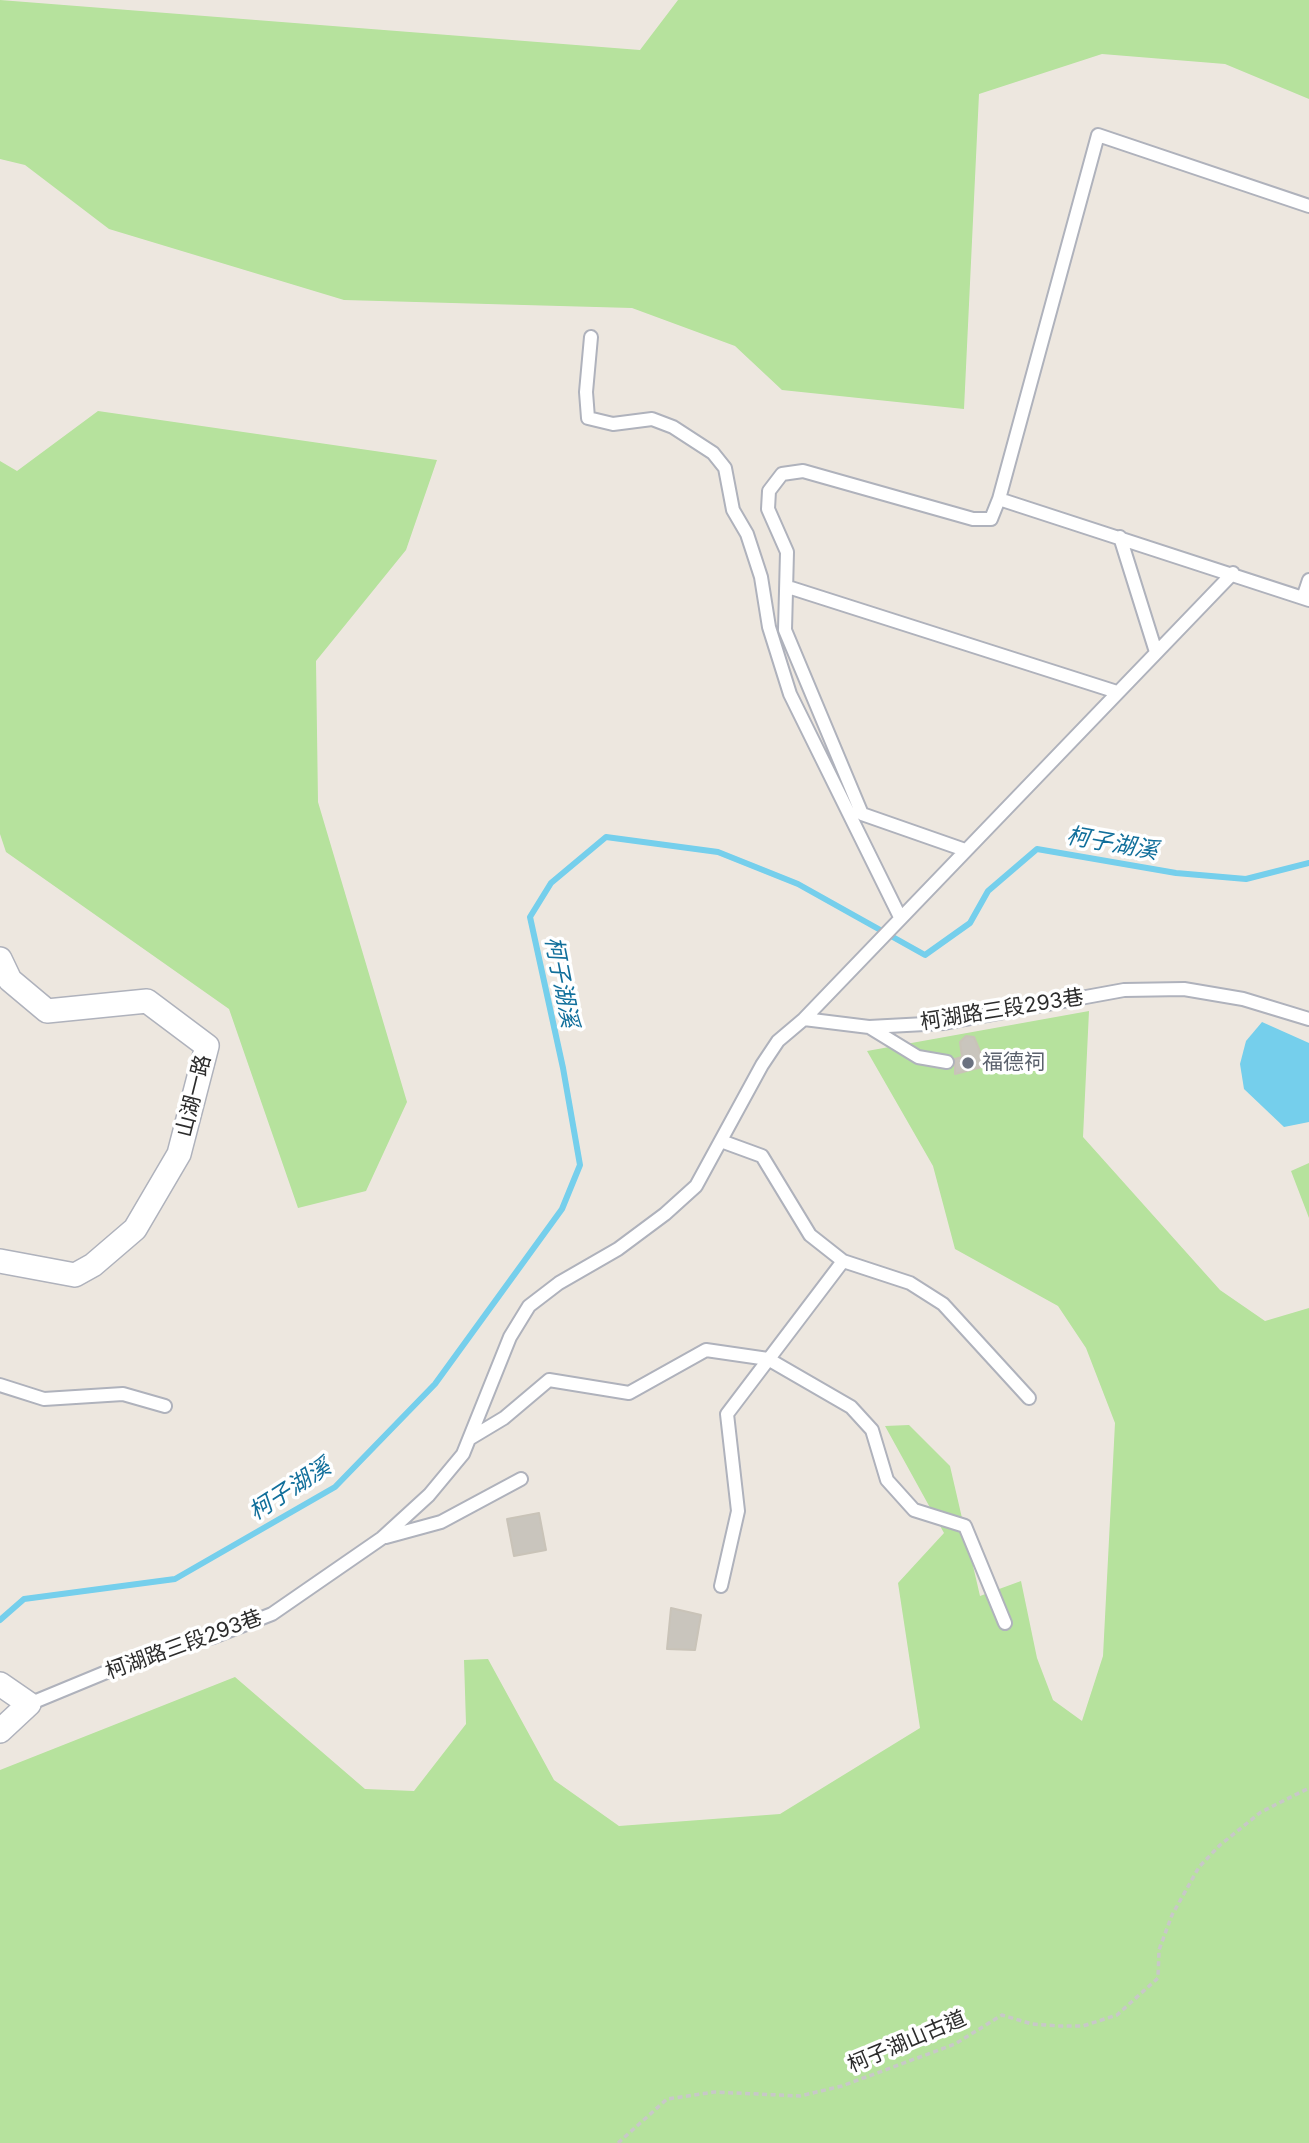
<!DOCTYPE html>
<html>
<head>
<meta charset="utf-8">
<style>
  body { margin:0 }
  canvas { display:block; background:#ede7df }
</style>
</head>
<body>
<canvas width="1309" height="2143"></canvas>
<script>
const context = document.querySelector('canvas').getContext('2d');
context.lineJoin = 'round';
function paint(path, color) { context.fillStyle = color; context.fill(path, 'evenodd'); }
const shape = rows => new Path2D(rows.map(r => 'M' + r).join(''));
function trace(path, color, width, dash) { context.strokeStyle = color; context.lineWidth = width; context.lineCap = dash ? 'butt' : 'round'; context.setLineDash(dash || []); context.stroke(path); }
function drawText(font, color, halo, rows, align = 'center') {
  context.font = font + ' Inter,"Noto Sans TC",sans-serif'; context.lineWidth = 7; context.setLineDash([]); context.textBaseline = 'middle'; context.strokeStyle = halo; context.fillStyle = color; for (const [text, x, y, turn = 0] of rows) {
    context.save(); context.translate(x, y); context.rotate((+turn || 0) * Math.PI / 180); context.textAlign = isNaN(turn) ? turn : align; if (halo) context.strokeText(text, 0, 0); context.fillText(text, 0, 0); context.restore();
  }
}
paint(shape([
  [0,0,640,50,678,0,1309,0,1309,99,1225,64,1102,54,979,94,964,409,782,390,735,346,632,308,344,300,109,229,25,165,0,159],
  [98,411,437,460,406,550,316,661,318,802,407,1102,366,1191,298,1208,229,1009,6,852,0,834,0,461,17,471],
  [1089,1011,1083,1137,1220,1290,1265,1321,1309,1308,1309,2143,0,2143,0,1770,235,1677,365,1789,414,1791,466,1724,464,1660,488,1659,554,1780,619,1826,780,1814,920,1728,898,1583,944,1533,885,1426,909,1425,950,1466,980,1596,1021,1581,1037,1658,1053,1700,1082,1721,1103,1656,1115,1423,1086,1348,1058,1306,955,1249,933,1166,867,1051],
  [1309,1163,1309,1218,1291,1171]
]), '#b6e29d');
paint(shape([
  [1262,1022,1309,1043,1309,1122,1284,1127,1244,1089,1240,1064,1246,1041]
]), '#75cfec');
trace(shape([
  [0,1620,24,1599,175,1579,335,1487,435,1384,562,1209,580,1165,563,1068,530,917,551,883,606,837,718,852,798,884,925,955,970,923,988,891,1037,849,1176,873,1246,879,1309,863]
]), '#75cfec', 6);
const building = shape([
  [966,1036,974,1037,986,1066,955,1074,955,1059,962,1057,960,1042,966,1036],
  [539,1513,546,1550,514,1556,507,1519,539,1513],
  [671,1608,701,1615,695,1650,667,1649,671,1608]
]);
paint(building, '#c9c5bd');
trace(building, '#c9c3b8', 2);
const lane = shape([
  [1309,206,1098,135,999,499,1309,600],
  [591,337,586,392,588,418,613,424,652,419,673,427,713,453,725,468,733,510,747,534,761,577,769,627,790,694,900,917],
  [1120,537,1156,652],
  [788,587,1117,692],
  [1303,598,1309,580],
  [965,850,862,814,785,630,787,552,768,509,769,491,782,474,803,471,973,519,991,519,999,499],
  [804,1019,1233,573],
  [869,1027,918,1057,947,1062],
  [721,1141,762,1156,810,1235,843,1261,727,1414,738,1511,721,1586],
  [843,1261,910,1283,943,1304,1029,1398],
  [0,1385,44,1399,123,1394,165,1406],
  [469,1439,504,1418,549,1380,629,1393,706,1350,768,1359,851,1407,872,1430,887,1480,914,1510,965,1526,1005,1623],
  [386,1537,441,1522,521,1479],
  [29,1704,150,1654,213,1637,272,1614,382,1538,429,1495,463,1454,510,1337,529,1306,559,1283,618,1249,665,1214,696,1186,762,1065,778,1041,804,1019,869,1027,944,1023,1124,990,1184,989,1243,999,1309,1019]
]);
const street = shape([
  [0,959,10,980,47,1011,147,1001,207,1046,179,1154,135,1229,93,1265,75,1275,0,1261],
  [0,1684,29,1704,0,1731]
]);
trace(lane, '#afb2bc', 16);
trace(street, '#afb2bc', 26);
trace(shape([
  [618,2143,667,2099,714,2092,800,2096,842,2086,955,2044,1002,2015,1032,2024,1060,2026,1083,2026,1117,2015,1158,1978,1159,1950,1172,1915,1199,1867,1220,1845,1261,1812,1309,1788]
]), '#c8c8c8', 3.5, [5, 3.5]);
trace(lane, '#fff', 12);
trace(street, '#fff', 23);
for (const [x, y, r, color] of [
  [968,1063,7,"#6b7280"]
]) { const dot = new Path2D(); dot.arc(x, y, r, 0, 2 * Math.PI); context.fillStyle = color; context.fill(dot); trace(dot, '#fff', 2.5); }
drawText('21px', '#2c2c2c', '#fff', [
  ["柯湖路三段293巷",1002,1010,-9],
  ["山湖一路",194,1096,-76],
  ["柯湖路三段293巷",184,1645,-20],
  ["柯子湖山古道",907,2042,-23]
]);
drawText('21px', '#5b616d', '#fff', [
  ["福德祠",982,1063]
], 'left');
drawText('italic 23px', '#116f9b', '#fff', [
  ["柯子湖溪",1112,844,10],
  ["柯子湖溪",561,982,79],
  ["柯子湖溪",290,1490,-33]
]);
</script>
</body>
</html>
